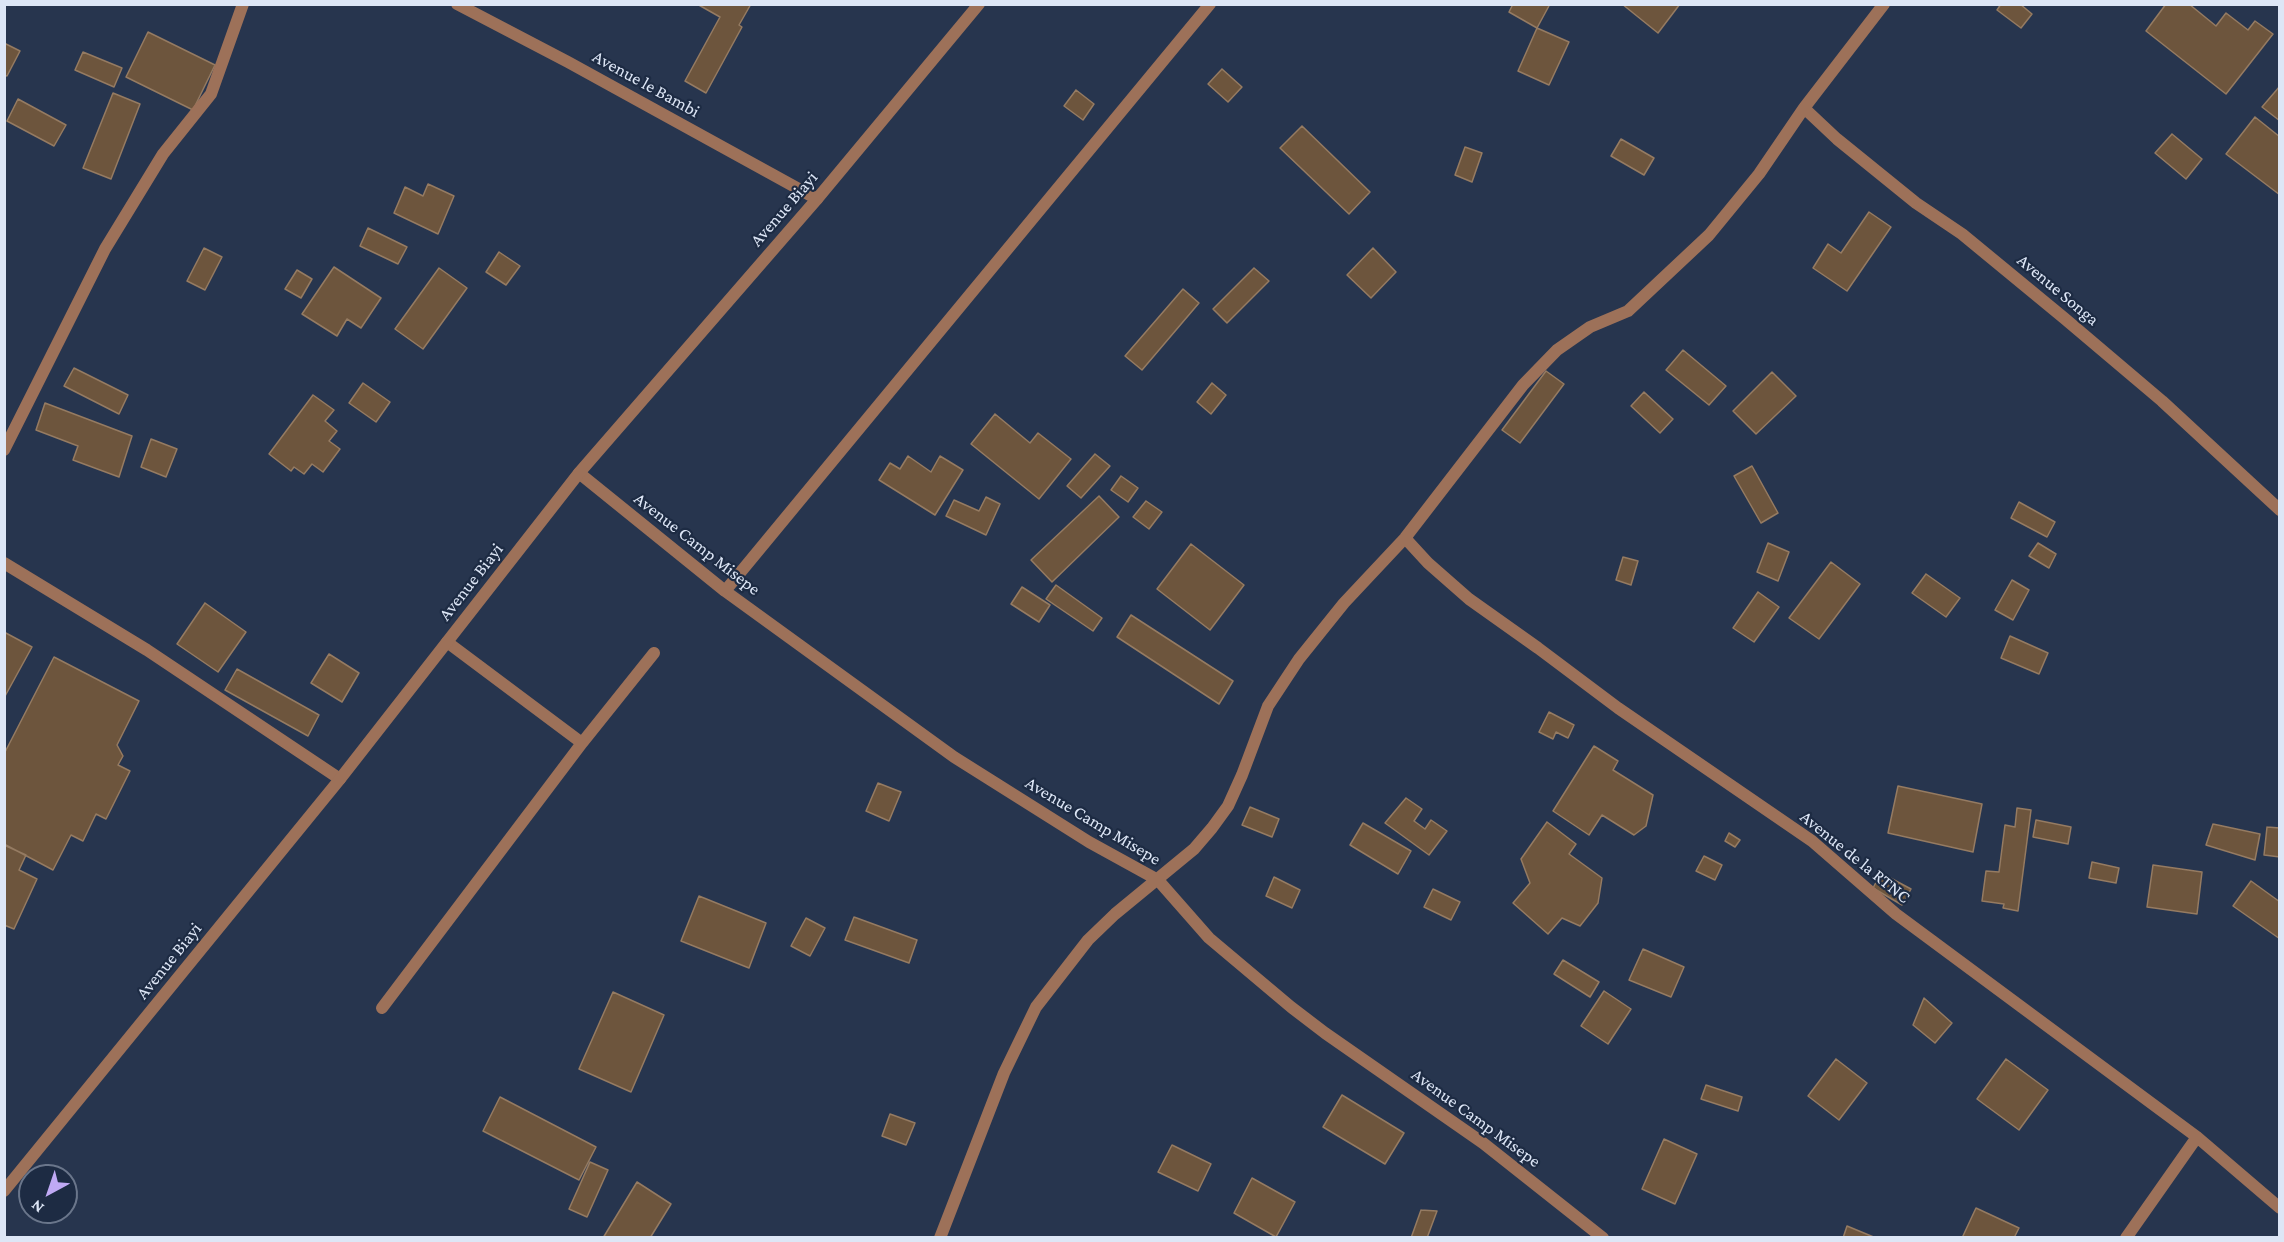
<!DOCTYPE html>
<html>
<head>
<meta charset="utf-8">
<style>
  body { margin:0 }
  #map { position:relative; width:2284px; height:1242px; overflow:hidden; background:#27354e; font-family:"Crimson Pro",serif }
  canvas { display:block }
  .frame { position:absolute; inset:0; border:6px solid #dde6f6; pointer-events:none }
  .north { position:absolute; left:18px; top:1164px; width:60px; height:60px; box-sizing:border-box; background:#1d2b43; border:2px solid #6a768b; border-radius:50%; rotate:220deg; font-size:16px; font-weight:700; line-height:24px; text-align:center; color:#dde6f6 }
  .north::after { content:''; display:block; margin:auto; width:21px; height:27px; background:#bfa9f4; clip-path:polygon(50% 0,100% 100%,50% 72%,0 100%) }
</style>
</head>
<body>
<div id="map">
<canvas width="2284" height="1242"></canvas>
<div class="frame"></div>
<div class="north">N</div>
</div>
<script>
const context = document.querySelector('canvas').getContext('2d');
context.lineJoin = 'round';
function paint(path, color) { context.fillStyle = color; context.fill(path, 'evenodd'); }
const shape = rows => new Path2D(rows.map(r => 'M' + r).join(''));
function trace(path, color, width, dash) { context.strokeStyle = color; context.lineWidth = width; context.lineCap = dash ? 'butt' : 'round'; context.setLineDash(dash || []); context.stroke(path); }
function drawText(font, color, halo, rows, align = 'center') {
  context.font = font + ' "Crimson Pro",serif'; context.lineWidth = 4.5; context.setLineDash([]); context.textBaseline = 'middle'; context.strokeStyle = halo; context.fillStyle = color; for (const [text, x, y, turn = 0] of rows) {
    context.save(); context.translate(x, y); context.rotate((+turn || 0) * Math.PI / 180); context.textAlign = isNaN(turn) ? turn : align; if (halo) context.strokeText(text, 0, 0); context.fillText(text, 0, 0); context.restore();
  }
}
const building = shape([
  [697,4,751,4,739,25,742,27,706,93,685,81,720,17,697,4],
  [1513,4,1550,4,1537,28,1509,12,1513,4],
  [1622,4,1680,4,1658,33,1622,4],
  [2001,4,2020,4,2032,14,2021,28,1997,10,2001,4],
  [2166,4,2189,4,2216,26,2226,13,2248,30,2255,21,2273,34,2226,94,2146,31,2166,4],
  [1537,28,1569,42,1549,85,1518,71,1537,28],
  [148,32,215,65,193,110,126,77,148,32],
  [4,43,20,51,7,76,4,75,4,43],
  [83,52,122,68,114,87,75,70,83,52],
  [1222,69,1242,87,1228,102,1208,84,1222,69],
  [2280,86,2280,121,2262,107,2280,86],
  [1076,90,1094,104,1083,120,1064,106,1076,90],
  [113,93,140,104,111,179,83,168,113,93],
  [18,99,66,125,54,146,7,121,18,99],
  [2255,117,2280,137,2280,195,2226,154,2255,117],
  [1302,126,1370,192,1349,214,1280,148,1302,126],
  [2172,134,2202,159,2186,179,2155,153,2172,134],
  [1621,139,1654,158,1644,175,1611,156,1621,139],
  [1465,147,1482,153,1472,182,1455,175,1465,147],
  [428,184,454,196,438,234,394,213,405,187,423,196,428,184],
  [1869,212,1891,227,1847,291,1813,268,1828,244,1841,253,1869,212],
  [368,228,407,247,398,264,360,246,368,228],
  [204,248,222,257,205,290,187,281,204,248],
  [1373,248,1396,272,1371,298,1347,275,1373,248],
  [499,252,520,266,506,285,486,272,499,252],
  [334,267,381,298,361,328,347,319,337,336,302,314,334,267],
  [439,268,467,288,423,349,395,329,439,268],
  [1254,268,1269,281,1227,323,1213,309,1254,268],
  [297,270,312,279,301,298,285,289,297,270],
  [1183,289,1199,303,1142,370,1125,356,1183,289],
  [1683,350,1726,386,1709,405,1666,370,1683,350],
  [74,368,128,395,119,414,64,386,74,368],
  [1546,371,1564,384,1520,443,1502,430,1546,371],
  [1772,372,1796,396,1756,434,1733,411,1772,372],
  [363,383,390,402,376,422,349,403,363,383],
  [1212,383,1226,395,1211,414,1197,402,1212,383],
  [1644,392,1673,419,1660,433,1631,406,1644,392],
  [313,395,334,410,325,421,337,431,329,441,340,449,323,472,312,464,304,474,294,467,291,471,269,454,313,395],
  [45,403,132,436,119,477,73,460,78,446,36,430,45,403],
  [995,414,1030,443,1038,433,1071,459,1039,499,971,444,995,414],
  [151,439,177,449,166,477,141,467,151,439],
  [1095,454,1110,466,1081,498,1067,486,1095,454],
  [908,456,931,472,940,456,963,470,935,515,879,480,890,463,900,469,908,456],
  [1752,466,1778,513,1761,523,1734,476,1752,466],
  [1121,476,1138,488,1128,502,1111,490,1121,476],
  [1099,496,1119,517,1052,582,1031,560,1099,496],
  [986,497,1000,504,986,535,946,516,954,500,979,511,986,497],
  [1146,501,1162,512,1149,529,1133,517,1146,501],
  [2019,502,2055,522,2047,537,2011,518,2019,502],
  [1768,543,1789,552,1778,581,1757,572,1768,543],
  [2038,543,2056,554,2049,568,2029,556,2038,543],
  [1191,544,1244,585,1210,630,1157,589,1191,544],
  [1623,557,1638,561,1631,585,1616,580,1623,557],
  [1831,562,1860,584,1819,639,1789,618,1831,562],
  [1926,574,1960,598,1946,617,1912,593,1926,574],
  [2012,580,2029,590,2013,620,1995,610,2012,580],
  [1056,585,1102,618,1093,631,1046,599,1056,585],
  [1022,587,1050,605,1039,622,1011,604,1022,587],
  [1758,592,1779,607,1754,642,1733,628,1758,592],
  [205,603,246,632,218,672,177,644,205,603],
  [1131,615,1233,681,1219,704,1117,637,1131,615],
  [4,632,32,647,4,698,4,632],
  [2010,636,2048,653,2039,674,2001,658,2010,636],
  [329,654,359,673,342,702,311,683,329,654],
  [54,657,139,701,117,745,123,756,118,765,130,771,106,819,96,814,83,841,71,835,53,870,4,844,4,754,54,657],
  [237,669,319,715,308,736,225,690,237,669],
  [1549,712,1574,725,1568,738,1556,732,1553,739,1539,732,1549,712],
  [1594,746,1618,761,1613,770,1653,795,1646,826,1634,835,1602,815,1589,835,1553,811,1594,746],
  [878,783,901,792,889,821,866,811,878,783],
  [1898,786,1982,804,1973,852,1888,833,1898,786],
  [1406,798,1422,809,1414,821,1425,829,1431,820,1447,831,1429,855,1385,823,1406,798],
  [1250,807,1279,819,1272,837,1242,825,1250,807],
  [2017,808,2031,810,2018,911,2003,908,2004,904,1982,901,1986,871,1999,872,2005,825,2015,827,2017,808],
  [2036,820,2071,827,2068,844,2033,837,2036,820],
  [1547,822,1576,844,1569,854,1602,878,1598,903,1580,926,1562,918,1548,934,1513,903,1530,883,1521,859,1547,822],
  [1363,823,1411,851,1398,874,1350,845,1363,823],
  [2213,824,2260,834,2255,860,2206,845,2213,824],
  [2267,827,2280,828,2280,857,2264,855,2267,827],
  [1729,833,1740,840,1735,847,1725,841,1729,833],
  [4,845,26,855,19,870,37,879,14,929,4,925,4,845],
  [1704,856,1722,865,1715,880,1696,871,1704,856],
  [2092,862,2119,868,2116,883,2089,878,2092,862],
  [2153,865,2202,872,2197,914,2147,907,2153,865],
  [1881,873,1911,889,1902,905,1873,888,1881,873],
  [1274,877,1300,890,1292,908,1266,896,1274,877],
  [2251,881,2280,902,2280,939,2233,906,2251,881],
  [1433,889,1460,902,1451,920,1424,907,1433,889],
  [699,896,766,923,749,968,681,941,699,896],
  [854,917,917,940,909,963,845,940,854,917],
  [806,918,825,928,810,956,791,946,806,918],
  [1643,949,1684,967,1671,997,1629,980,1643,949],
  [1563,960,1599,982,1590,997,1554,974,1563,960],
  [1604,991,1631,1009,1608,1044,1581,1026,1604,991],
  [613,992,664,1015,631,1092,579,1069,613,992],
  [1924,998,1952,1023,1935,1043,1913,1025,1924,998],
  [1836,1059,1867,1083,1839,1120,1808,1096,1836,1059],
  [2006,1059,2048,1090,2019,1130,1977,1099,2006,1059],
  [1706,1085,1742,1097,1738,1111,1701,1099,1706,1085],
  [1342,1095,1404,1133,1385,1164,1323,1127,1342,1095],
  [500,1097,596,1147,579,1180,483,1131,500,1097],
  [890,1114,915,1123,906,1145,882,1136,890,1114],
  [1664,1139,1697,1154,1675,1204,1642,1189,1664,1139],
  [1172,1145,1211,1164,1198,1191,1158,1172,1172,1145],
  [590,1162,608,1170,587,1217,569,1209,590,1162],
  [1252,1178,1295,1202,1276,1237,1234,1213,1252,1178],
  [637,1182,671,1204,650,1238,603,1238,637,1182],
  [1976,1208,2019,1228,2014,1238,1962,1238,1976,1208],
  [1421,1210,1437,1211,1427,1238,1411,1238,1421,1210],
  [1847,1226,1876,1238,1843,1238,1847,1226]
]);
paint(building, '#6d553d');
trace(building, '#957b62', 1.5);
trace(shape([
  [457,4,568,62,817,199],
  [1804,108,1837,139,1916,203,1962,234,2064,318,2162,401,2280,510],
  [4,450,105,249,163,154,211,94,243,4],
  [579,473,725,591,954,757,1089,842,1158,880,1209,938,1291,1007,1325,1033,1483,1143,1603,1238],
  [1405,538,1428,563,1469,599,1538,648,1618,708,1812,841,1896,914,2197,1137,2280,1208],
  [4,563,147,650,340,779],
  [725,591,1210,4],
  [447,642,582,743],
  [382,1008,582,743,654,653],
  [940,1238,1004,1073,1036,1007,1088,940,1115,914,1194,849,1212,828,1228,806,1242,775,1268,706,1299,659,1344,603,1405,538,1523,385,1557,350,1590,327,1628,311,1709,235,1759,174,1804,108,1884,4],
  [2126,1238,2197,1137]
]), '#9d7159', 12);
trace(shape([
  [4,1191,340,779,579,473,817,199,979,4]
]), '#9d7159', 12);
drawText('18px', '#dde6f6', '#1d2b43', [
  ["Avenue le Bambi",646,84,29],
  ["Avenue Biayi",784,209,-49],
  ["Avenue Songa",2058,290,40],
  ["Avenue Camp Misepe",697,544,38],
  ["Avenue Biayi",471,582,-52],
  ["Avenue Camp Misepe",1093,821,31],
  ["Avenue de la RTNC",1855,857,39],
  ["Avenue Biayi",169,961,-51],
  ["Avenue Camp Misepe",1476,1118,36]
]);
</script>
</body>
</html>
